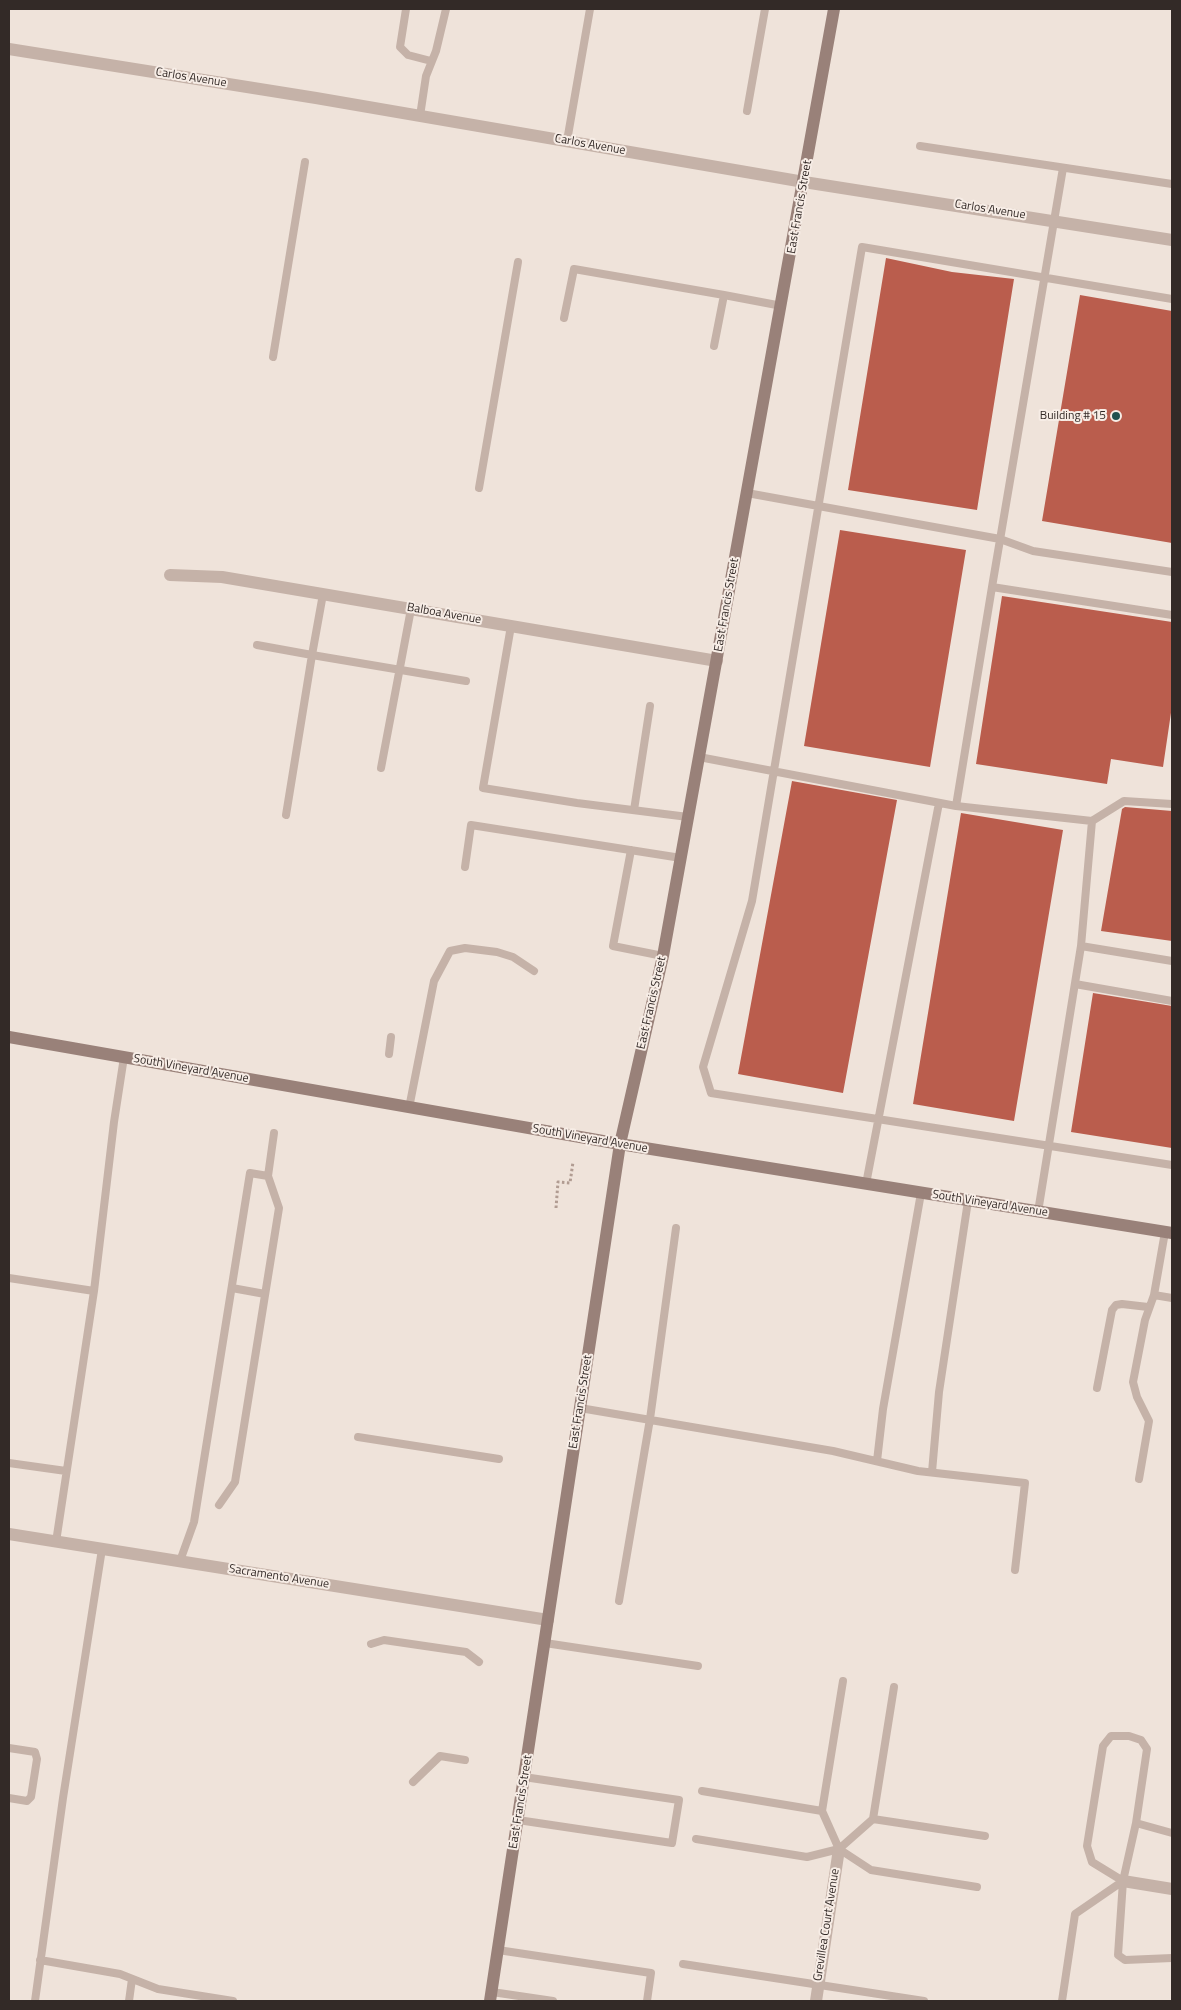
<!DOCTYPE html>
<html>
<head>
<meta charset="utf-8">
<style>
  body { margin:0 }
  #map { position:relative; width:1181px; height:2010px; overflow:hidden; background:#efe3da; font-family:"Titillium Web",sans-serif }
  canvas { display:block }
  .frame { position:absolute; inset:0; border:10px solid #332a27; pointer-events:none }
</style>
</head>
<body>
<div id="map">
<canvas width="1181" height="2010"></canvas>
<div class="frame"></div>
</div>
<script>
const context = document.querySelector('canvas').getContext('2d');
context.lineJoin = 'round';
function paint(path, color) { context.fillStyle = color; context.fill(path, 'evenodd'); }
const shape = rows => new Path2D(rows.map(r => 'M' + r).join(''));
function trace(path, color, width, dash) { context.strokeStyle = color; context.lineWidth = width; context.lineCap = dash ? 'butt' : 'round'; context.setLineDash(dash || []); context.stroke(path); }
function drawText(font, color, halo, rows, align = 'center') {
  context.font = font + ' "Titillium Web",sans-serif'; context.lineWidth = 4; context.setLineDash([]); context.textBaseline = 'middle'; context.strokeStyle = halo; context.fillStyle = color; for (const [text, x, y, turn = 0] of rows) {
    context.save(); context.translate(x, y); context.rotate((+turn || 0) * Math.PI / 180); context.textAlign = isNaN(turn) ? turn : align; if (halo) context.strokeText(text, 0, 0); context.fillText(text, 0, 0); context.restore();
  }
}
paint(shape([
  [886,258,952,272,1014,279,977,510,848,490],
  [1080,295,1172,311,1172,543,1042,521],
  [840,530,966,550,930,767,804,746],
  [1002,596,1172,622,1172,706,1163,767,1111,759,1107,784,976,764],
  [792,781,897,800,843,1093,738,1074],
  [1125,807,1172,811,1172,941,1101,931,1122,809],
  [961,813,1063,830,1014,1121,913,1104],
  [1093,993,1172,1006,1172,1148,1071,1132]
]), '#ba5d4d');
trace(shape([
  [556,1208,558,1182,570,1183,573,1162]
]), '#b19c92', 3, [2.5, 2.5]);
trace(shape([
  [406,9,400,47,408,55,431,61],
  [747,111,765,9],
  [420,116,426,76,436,51,446,9],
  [567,141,590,9],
  [920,146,1172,184],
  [1063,168,992,587,1172,615],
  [1172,299,862,247,752,901,703,1067,711,1093,1172,1165],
  [564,318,574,269,724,295],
  [714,346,724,295,782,306],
  [273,357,305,162],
  [479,488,518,262],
  [747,493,1000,539,1033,551,1172,572],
  [323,594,312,655,466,681],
  [511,626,483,788,577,803,688,817],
  [257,645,312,655,286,815],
  [699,757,956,806,1092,821,1081,946,1038,1212],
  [381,768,411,609],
  [956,806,992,587],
  [634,810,650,706],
  [1092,821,1124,801,1172,804],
  [631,850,613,946,663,956],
  [465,867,471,825,681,858],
  [1081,946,1172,961],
  [1075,984,1172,1001],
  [389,1054,391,1037],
  [409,1108,434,981,450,951,465,948,497,952,513,957,534,971],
  [866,1184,939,803],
  [1165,1232,1154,1295,1172,1298],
  [9,1278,94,1291,56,1542],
  [232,1288,265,1294],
  [94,1291,114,1122,124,1057],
  [1097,1388,1112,1310,1116,1305,1122,1304,1148,1307],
  [580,1408,833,1451,918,1471,1025,1483,1015,1570],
  [358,1437,499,1459],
  [877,1461,883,1409,921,1193],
  [9,1463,66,1471],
  [932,1472,939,1392,968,1201],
  [1139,1479,1149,1421,1137,1397,1133,1382,1145,1320,1154,1295],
  [219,1505,235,1482,279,1208,268,1176,274,1133],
  [180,1561,194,1522,250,1173,268,1176],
  [619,1601,650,1419,676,1228],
  [545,1643,698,1666],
  [371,1644,384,1640,466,1652,479,1662],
  [9,1748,35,1752,37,1759,31,1797,27,1801,9,1798],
  [413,1782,440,1756,465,1760],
  [702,1791,822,1811,843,1681],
  [822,1811,839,1849,871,1870,977,1887],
  [873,1819,985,1836],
  [518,1820,672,1843,679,1800,524,1777],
  [1136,1823,1123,1881,1118,1955,1125,1960,1172,1958],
  [696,1839,807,1857,839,1849,873,1819,894,1687],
  [1123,1881,1092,1862,1087,1846,1103,1746,1111,1736,1129,1736,1141,1740,1147,1749,1136,1823,1172,1833],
  [498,1950,651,1973,647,2001],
  [40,1960,120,1974,158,1989,233,2001],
  [683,1964,924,2001],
  [492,1992,553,2001],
  [35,2001,63,1798,102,1549],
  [129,2001,132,1979],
  [1062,2001,1075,1914,1123,1881]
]), '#c5b2a8', 8);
trace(shape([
  [9,49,316,98,804,182,1172,240],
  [170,575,222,577,717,661],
  [9,1534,548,1620],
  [1123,1881,1172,1889],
  [816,2001,839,1849]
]), '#c5b2a8', 12);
trace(shape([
  [9,1037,620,1144,1172,1233],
  [490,2001,620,1144,663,956,834,9]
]), '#998179', 12);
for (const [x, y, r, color] of [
  [1116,416,5,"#21504e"]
]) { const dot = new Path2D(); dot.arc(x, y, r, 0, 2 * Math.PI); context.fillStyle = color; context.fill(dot); trace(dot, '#f7ede6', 2); }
drawText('12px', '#332a27', '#f7ede6', [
  ["Carlos Avenue",191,78,9],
  ["Carlos Avenue",590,145,10],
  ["East Francis Street",800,207,-80],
  ["Carlos Avenue",990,210,9],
  ["East Francis Street",727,605,-80],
  ["Balboa Avenue",444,614,10],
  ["East Francis Street",652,1003,-77],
  ["South Vineyard Avenue",191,1069,10],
  ["South Vineyard Avenue",590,1139,10],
  ["South Vineyard Avenue",990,1204,9],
  ["East Francis Street",581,1402,-81],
  ["Sacramento Avenue",279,1577,9],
  ["East Francis Street",521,1802,-81],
  ["Grevillea Court Avenue",827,1925,-81]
]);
drawText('12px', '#332a27', '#f7ede6', [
  ["Building # 15",1106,416]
], 'right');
</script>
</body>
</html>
